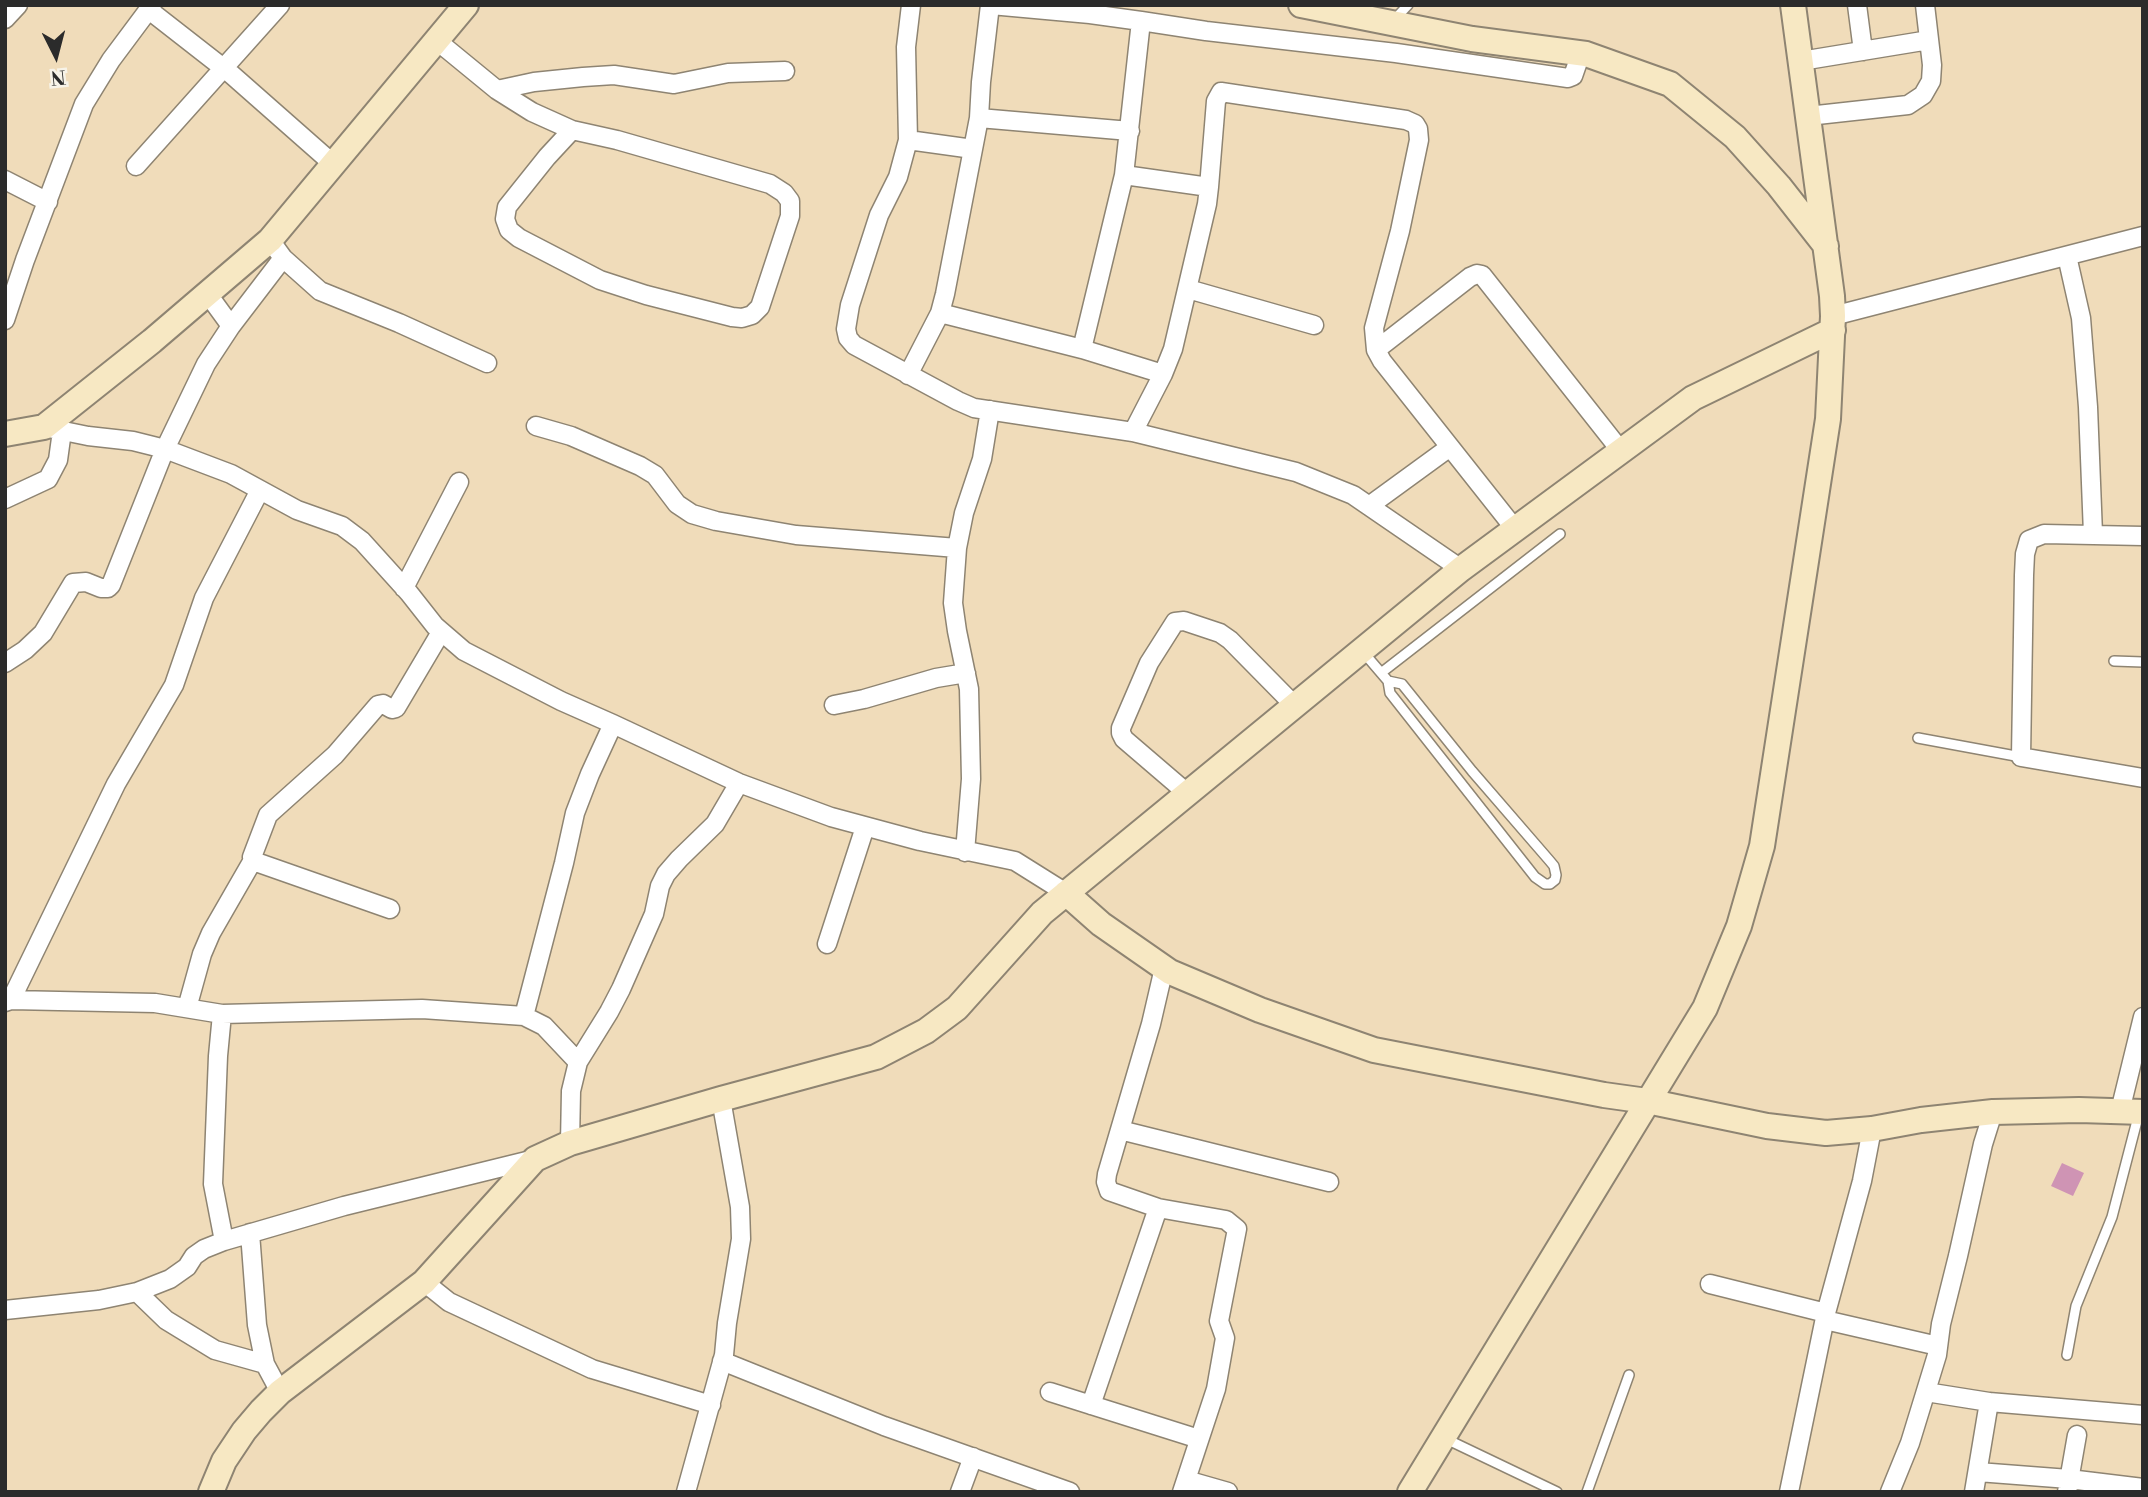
<!DOCTYPE html>
<html>
<head>
<meta charset="utf-8">
<style>
  body { margin:0 }
  #map { position:relative; width:2148px; height:1497px; overflow:hidden; background:#f0dcba; font-family:"Libre Bodoni",serif }
  canvas { display:block }
  .frame { position:absolute; inset:0; border:7px solid #2b2b2b; pointer-events:none }
  .north { position:absolute; left:21px; top:21px; width:70px; height:70px; -webkit-text-stroke:5px #f7f3e8; paint-order:stroke; rotate:174deg; font-size:19px; font-weight:700; line-height:28px; text-align:center; color:#2b2b2b }
  .north::after { content:''; display:block; margin:auto; width:24px; height:32px; background:#2b2b2b; clip-path:polygon(50% 0,100% 100%,50% 72%,0 100%) }
</style>
</head>
<body>
<div id="map">
<canvas width="2148" height="1497"></canvas>
<div class="frame"></div>
<div class="north">N</div>
</div>
<script>
const context = document.querySelector('canvas').getContext('2d');
context.lineJoin = 'round';
function paint(path, color) { context.fillStyle = color; context.fill(path, 'evenodd'); }
const shape = rows => new Path2D(rows.map(r => 'M' + r).join(''));
function trace(path, color, width, dash) { context.strokeStyle = color; context.lineWidth = width; context.lineCap = dash ? 'butt' : 'round'; context.setLineDash(dash || []); context.stroke(path); }
paint(shape([
  [2062,1163,2084,1173,2073,1196,2051,1186]
]), '#cf94b4');
const lane = shape([
  [1393,21,1408,5],
  [1364,653,1388,681,1390,693,1535,877,1545,884,1550,884,1555,880,1556,875,1554,866,1549,860,1472,771,1402,684,1388,681],
  [2114,661,2143,662],
  [1381,673,1560,534],
  [1918,738,2021,757],
  [2067,1355,2076,1306,2112,1217,2139,1113],
  [1444,1438,1557,1492],
  [1587,1492,1629,1375]
]);
const street = shape([
  [1857,5,1863,51],
  [149,10,231,74,332,163],
  [5,19,18,5],
  [1141,21,1206,31,1396,53,1568,78,1573,76,1581,53],
  [436,40,497,90,532,112,572,130,617,140,770,184,784,193,790,201,790,216,760,307,752,315,742,318,732,317,646,295,600,280,519,238,509,230,505,219,507,207,547,157,572,130],
  [1801,61,1929,40],
  [497,90,534,82,583,77,614,75,674,84,728,73,785,71],
  [1808,116,1908,105,1923,95,1931,81,1932,65,1925,5],
  [979,118,1130,131],
  [908,140,906,47,911,5],
  [973,149,908,140,898,177,879,215,850,305,846,329,848,338,854,345,958,401,974,408,1133,432,1296,472,1353,495,1461,569],
  [136,166,280,5],
  [1124,175,1209,187,1207,204,1173,349,1163,374,1133,432],
  [5,180,48,202],
  [1209,187,1216,101,1221,92,1406,120,1415,124,1418,129,1419,140,1400,231,1374,328,1376,350,1382,361,1515,529],
  [2067,256,2081,318,2088,407,2093,534],
  [283,258,320,291,399,323,487,363],
  [1188,289,1314,325],
  [207,293,231,326],
  [940,313,1082,349,1124,175,1141,21,1090,14,991,5],
  [1833,316,2143,236],
  [5,320,25,260,84,104,111,60,152,5],
  [1082,349,1163,374],
  [1376,350,1470,277,1477,274,1482,275,1621,451],
  [908,375,940,313,945,294,979,118,981,82,990,5],
  [536,426,571,436,640,466,655,475,677,504,692,514,716,521,796,535,957,548],
  [44,427,88,436,133,441,165,449,231,474,297,510,342,526,362,541,409,593,435,626,464,651,561,701,613,724,739,783,831,817,920,841,1015,861,1066,893],
  [5,499,48,479,58,460,62,431],
  [1369,506,1450,447],
  [2143,536,2044,534,2029,540,2025,554,2024,575,2021,757,2143,778],
  [404,588,459,482],
  [5,663,25,650,43,633,73,583,86,582,101,588,108,588,111,585,165,449,206,364,231,326,283,258,270,240],
  [834,705,864,699,936,678,966,673],
  [1187,793,1124,739,1121,733,1121,728,1149,663,1175,622,1184,621,1220,633,1230,640,1295,706],
  [965,852,971,779,969,689,957,631,953,603,957,548,964,513,982,459,990,410],
  [390,909,256,862,252,857,268,815,335,755,378,705,383,704,392,709,396,708,441,632],
  [827,944,865,827],
  [1164,968,1151,1024,1107,1174,1106,1182,1109,1191,1158,1208,1226,1220,1237,1229,1219,1321,1225,1338,1216,1389,1182,1492],
  [11,1000,116,784,174,685,204,598,260,490],
  [5,1002,11,1000,155,1003,222,1014,422,1009,524,1016,544,1026,578,1062],
  [187,1008,202,954,211,933,253,860],
  [222,1014,218,1056,213,1184,224,1241],
  [524,1016,564,863,575,813,590,774,613,724],
  [2120,1111,2143,1017],
  [1120,1130,1329,1182],
  [570,1143,571,1091,578,1062,609,1012,621,989,654,914,660,886,666,874,679,859,715,824,739,783],
  [250,1233,257,1325,265,1364,280,1392],
  [424,1282,449,1302,592,1369,711,1405],
  [1710,1284,1826,1313],
  [137,1292,166,1320,215,1350,265,1364],
  [5,1310,99,1300,137,1292,170,1279,187,1267,194,1256,204,1249,224,1241,344,1206,535,1159],
  [1825,1320,1938,1346],
  [722,1361,884,1426,1070,1492],
  [1050,1392,1199,1439],
  [1926,1392,1989,1402,2143,1415],
  [1091,1405,1158,1208],
  [1978,1472,2069,1479,2143,1488],
  [1186,1480,1228,1492],
  [686,1492,724,1355,727,1323,741,1239,740,1207,721,1099],
  [960,1492,973,1457],
  [1789,1492,1826,1313,1862,1181,1872,1129],
  [1890,1492,1910,1443,1937,1355,1941,1324,1958,1256,1983,1144,1993,1112],
  [1974,1492,1989,1402],
  [2067,1492,2077,1435]
]);
const secondary = shape([
  [1301,5,1472,39,1586,54,1670,84,1735,137,1779,186,1826,246],
  [5,434,44,427,152,341,270,240,466,5],
  [1066,893,1101,924,1170,972,1260,1010,1374,1050,1604,1095,1647,1101,1767,1126,1826,1133,1872,1129,1921,1120,1993,1112,2079,1110,2143,1112],
  [211,1492,224,1461,244,1431,261,1411,280,1392,424,1282,535,1159,570,1143,721,1099,876,1057,926,1031,957,1008,1042,913,1461,569,1693,398,1833,330],
  [1410,1492,1705,1008,1739,926,1762,846,1828,419,1833,316,1832,296,1793,5]
]);
trace(lane, '#8e8472', 12);
trace(street, '#8e8472', 21);
trace(secondary, '#8e8472', 28);
trace(lane, '#fff', 9);
trace(street, '#fff', 18);
trace(secondary, '#f7e8c3', 24);
</script>
</body>
</html>
